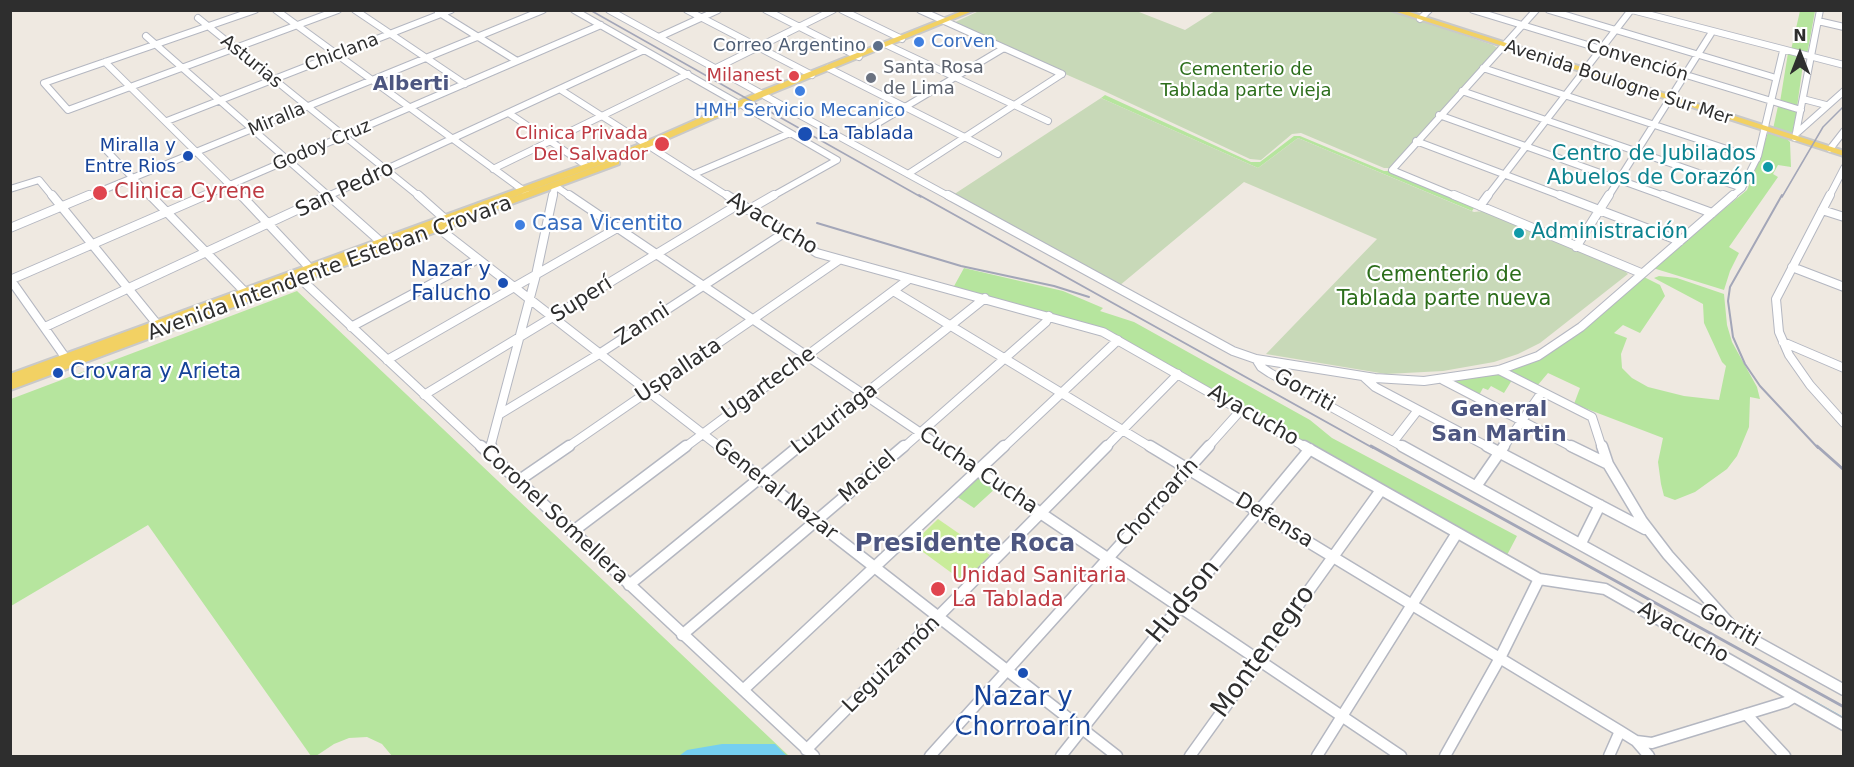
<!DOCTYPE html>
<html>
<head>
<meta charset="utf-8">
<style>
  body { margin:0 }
  #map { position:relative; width:1854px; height:767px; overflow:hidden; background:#efe9e1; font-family:"DejaVu Sans",sans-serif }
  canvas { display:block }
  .frame { position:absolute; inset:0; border:12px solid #2e2e2e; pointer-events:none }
  .north { position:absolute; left:1770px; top:24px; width:60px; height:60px; -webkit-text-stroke:4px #fff; paint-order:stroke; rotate:0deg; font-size:16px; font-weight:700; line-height:24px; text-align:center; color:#2e2e2e }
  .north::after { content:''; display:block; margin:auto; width:21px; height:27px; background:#2e2e2e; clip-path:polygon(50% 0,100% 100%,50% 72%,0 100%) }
</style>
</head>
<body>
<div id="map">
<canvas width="1854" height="767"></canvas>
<div class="frame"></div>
<div class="north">N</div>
</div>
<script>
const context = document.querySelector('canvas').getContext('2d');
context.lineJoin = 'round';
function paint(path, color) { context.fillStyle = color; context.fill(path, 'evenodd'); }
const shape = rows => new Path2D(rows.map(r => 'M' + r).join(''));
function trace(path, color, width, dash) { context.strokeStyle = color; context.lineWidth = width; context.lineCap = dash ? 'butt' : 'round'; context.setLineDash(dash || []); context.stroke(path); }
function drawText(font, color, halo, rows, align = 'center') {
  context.font = font + ' "DejaVu Sans",sans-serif'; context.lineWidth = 4.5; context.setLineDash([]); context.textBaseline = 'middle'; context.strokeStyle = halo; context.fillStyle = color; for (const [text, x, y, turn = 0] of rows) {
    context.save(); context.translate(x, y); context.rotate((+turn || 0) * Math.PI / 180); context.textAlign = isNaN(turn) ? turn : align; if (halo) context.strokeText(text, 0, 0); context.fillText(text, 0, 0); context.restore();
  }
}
paint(shape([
  [1800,11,1815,11,1807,55,1791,50],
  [1788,53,1804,57,1797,107,1780,102],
  [1105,95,1251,162,1260,162,1294,136,1300,136,1384,171,1392,171,1474,208,1472,211,1298,138,1258,168,1101,98],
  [1778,106,1797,111,1792,134,1773,129],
  [1768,132,1785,137,1790,142,1791,167,1778,165,1773,174,1778,177,1729,247,1739,253,1730,271,1724,290,1653,268,1747,190,1760,158],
  [964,268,1063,291,1103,308,1100,311,1134,322,1310,420,1332,438,1517,536,1506,557,1105,331,953,288],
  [1659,276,1677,278,1724,294,1727,325,1732,342,1757,387,1760,399,1750,397,1749,427,1737,456,1727,469,1695,492,1675,500,1664,496,1661,484,1658,462,1663,438,1574,404,1580,388,1548,373,1537,386,1509,371,1545,356,1581,332,1644,277,1660,285,1665,296,1640,333,1623,325,1614,333,1627,338,1621,354,1622,368,1632,378,1648,387,1684,396,1719,400,1726,366,1722,362,1704,323,1703,304,1654,278],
  [297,291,789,756,392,756,382,744,367,737,349,738,334,744,316,756,311,756,148,525,11,606,11,399],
  [1496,373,1512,380,1504,393,1491,386,1488,390,1483,388,1478,397,1452,381],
  [981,477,997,487,974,508,956,496,976,478]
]), '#b6e59e');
paint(shape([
  [1134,10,1185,30,1215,11,1389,10,1493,45,1499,49,1389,168,1384,168,1301,133,1292,134,1261,160,1250,159,1104,91,951,24,979,11],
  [1101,98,1258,168,1298,138,1474,212,1483,211,1625,271,1628,274,1540,343,1518,354,1494,362,1443,371,1386,374,1266,354,1377,239,1244,182,1119,286,953,195]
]), '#c8d9b8');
paint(shape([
  [938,519,990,555,964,582,912,544]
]), '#c9ec9a');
paint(shape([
  [722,744,775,744,787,756,679,756,687,750]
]), '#75cff0');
trace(shape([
  [1805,697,1844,719]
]), '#75cff0', 3);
const minorFar2 = shape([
  [255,10,44,83,68,110,338,10],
  [276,10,527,193],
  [355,10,465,84],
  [574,10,739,104],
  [609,10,762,94],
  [687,10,812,75],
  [766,10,859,57],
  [842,10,902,39],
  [920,10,1062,74],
  [1473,10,1801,110],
  [1549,10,1776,78],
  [1632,10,1844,65],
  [438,12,517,61],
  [198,18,420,197],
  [1420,19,1429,10],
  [1818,21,1844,27],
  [146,36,330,197],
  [659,37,718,10],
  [887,45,1048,121],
  [105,62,242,197],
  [716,68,833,10],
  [828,68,998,154],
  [1483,68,1757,159],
  [561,90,729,197],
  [1462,91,1742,188],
  [765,96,950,197],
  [1803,99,1826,105],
  [742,105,837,160,771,197],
  [510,114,587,166],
  [1439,115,1667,197],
  [167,121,451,10],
  [1798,132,1844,91],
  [1795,138,1820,10],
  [848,141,1004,48],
  [1416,141,1564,197],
  [1830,149,1844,131],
  [107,151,151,197],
  [493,169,688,74],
  [694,174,790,133],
  [908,174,1062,74],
  [10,189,39,180,53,197],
  [86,197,543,10],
  [202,197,601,25],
  [326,197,644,50],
  [553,197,555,186,571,197],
  [1457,197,1392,170,1536,10],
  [1487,197,1631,10],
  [1608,197,1712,32],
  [1731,197,1742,188,1758,156,1783,51],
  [1829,197,1844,168]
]);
const minorFar1 = shape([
  [52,195,157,324],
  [150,195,245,292],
  [241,195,307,265,305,283,482,448],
  [328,195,381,242],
  [418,195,445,219,442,231,721,448],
  [569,195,943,448],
  [727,195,817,253,1103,332,1307,448],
  [948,195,1233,351,1256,359,1261,367,1270,373,1405,448],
  [1454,195,1641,273],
  [1560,195,1680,241],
  [1663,195,1712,213],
  [1830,195,1776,299,1779,332,1789,355,1810,385,1844,423],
  [1480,206,1488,195],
  [748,210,774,195],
  [1822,210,1844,217],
  [10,228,89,195],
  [1576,247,1609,195],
  [1792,267,1844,287],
  [10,279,70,364],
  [10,280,206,195],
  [895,292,1152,448],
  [45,327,329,195],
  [351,327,478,259],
  [1783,342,1844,368],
  [1256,359,1375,378,1424,381,1499,370,1538,356,1581,327,1733,195],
  [387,360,619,227],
  [1499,370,1592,417,1602,448],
  [1364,377,1375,387,1490,448],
  [1443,380,1574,448],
  [424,395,739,204],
  [500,414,599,354,784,233],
  [1394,441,1418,410],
  [490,448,536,275,553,195],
  [566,448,839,260],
  [684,448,909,279],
  [797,448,985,298],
  [903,448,1046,322,1049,316],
  [1003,448,1118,340],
  [1105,448,1178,374],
  [1207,448,1241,410],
  [1503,448,1542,392]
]);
const minor = shape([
  [481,446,814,756],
  [719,446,1117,756],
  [941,446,1401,756],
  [1150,446,1620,731,1636,741,1649,756],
  [1304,446,1539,579,1605,589,1844,725],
  [1402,446,1844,690],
  [1487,446,1645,529],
  [1571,446,1608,464],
  [1602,446,1608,464,1642,521,1668,555,1731,625],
  [488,452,491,446],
  [518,481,569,446],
  [1477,485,1504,446],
  [572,532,686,446],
  [1581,543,1600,505],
  [629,585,799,446],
  [682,635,904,446],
  [743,690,1004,446],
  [1746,714,1785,756],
  [1636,741,1652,743,1786,702,1794,697],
  [806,750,1107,446],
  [930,756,1209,446],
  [1061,756,1179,607,1310,449],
  [1190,756,1381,490],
  [1317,756,1457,533],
  [1445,756,1500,658,1539,579],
  [1609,756,1620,731]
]);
const major = shape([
  [965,10,975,10,765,96,649,147,216,306,613,160,619,160,619,164,10,390,10,374,643,143,759,92,965,10],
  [1391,10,1403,10,1844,151,1844,156,1391,10]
]);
trace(minorFar2, '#b4b7c1', 8);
trace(minorFar1, '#b4b7c1', 10);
trace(minor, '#b4b7c1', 13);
trace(major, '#c9c9c9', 4);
trace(minorFar2, '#fff', 6);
trace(minorFar1, '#fff', 8);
trace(minor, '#fff', 10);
paint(major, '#f2d163');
trace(shape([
  [590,10,921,197],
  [1782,197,1823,127,1844,106]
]), '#a3a6b8', 1.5);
trace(shape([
  [919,195,1373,448],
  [1782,195,1730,287,1728,301,1733,337,1745,364,1760,386,1818,448],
  [817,223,961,266,1054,286,1089,297]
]), '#a3a6b8', 2);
trace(shape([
  [1371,446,1844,707],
  [1817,446,1844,470]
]), '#a3a6b8', 3);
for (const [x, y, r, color] of [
  [919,42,6,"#3f7fe0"],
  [878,46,6,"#5c6f8a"],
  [794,76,6,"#e0444e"],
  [871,78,6,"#6b7280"],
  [800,91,6,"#3f7fe0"],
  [805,134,8,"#1a4fb4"],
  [662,144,8,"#e0444e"],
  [188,156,6,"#1a4fb4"],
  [1768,167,6,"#0f9aa8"],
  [100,193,8,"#e0444e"],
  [520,225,6,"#3f7fe0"],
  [1519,233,6,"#0f9aa8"],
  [503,283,6,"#1a4fb4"],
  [58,373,6,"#1a4fb4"],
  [938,589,8,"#e0444e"],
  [1023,673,6,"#1a4fb4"]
]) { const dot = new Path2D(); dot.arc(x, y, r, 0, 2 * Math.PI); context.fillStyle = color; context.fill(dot); trace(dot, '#fff', 2); }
drawText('18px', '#366cbe', '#fff', [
  ["Corven",931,42],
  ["HMH Servicio Mecanico",800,111,"center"]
], 'left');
drawText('18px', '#4e5e75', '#fff', [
  ["Correo Argentino",866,46]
], 'right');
drawText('18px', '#2e2e2e', '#fff', [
  ["Chiclana",342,53,-21],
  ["Convención",1637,61,17],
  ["Asturias",251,62,39],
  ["Avenida Boulogne Sur Mer",1618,83,18],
  ["Miralla",277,120,-23],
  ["Godoy Cruz",322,146,-23]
]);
drawText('18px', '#5b616d', '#fff', [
  ["Santa Rosa",883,68],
  ["de Lima",883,89]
], 'left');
drawText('18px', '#2c6e1b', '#fff', [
  ["Cementerio de",1246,70],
  ["Tablada parte vieja",1246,91]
]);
drawText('18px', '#be3a42', '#fff', [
  ["Milanest",782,76],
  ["Clinica Privada",648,134],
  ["Del Salvador",648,155]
], 'right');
drawText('18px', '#164399', '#fff', [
  ["La Tablada",818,134],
  ["Miralla y",176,146,"right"],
  ["Entre Rios",176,167,"right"]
], 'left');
drawText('bold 20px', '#4d5680', '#fff', [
  ["Alberti",411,85]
]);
drawText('21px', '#0d838f', '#fff', [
  ["Centro de Jubilados",1756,155],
  ["Abuelos de Corazón",1756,179],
  ["Administración",1531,233,"left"]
], 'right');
drawText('21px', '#2e2e2e', '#fff', [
  ["San Pedro",345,190,-25],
  ["Ayacucho",772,224,31],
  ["Avenida Intendente Esteban Crovara",330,269,-20],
  ["Superí",582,300,-32],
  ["Zanni",643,325,-33],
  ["Uspallata",679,371,-34],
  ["Ugarteche",769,384,-36],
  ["Gorriti",1304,391,29],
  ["Ayacucho",1253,416,30],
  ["Luzuriaga",835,419,-38],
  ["Cucha Cucha",978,471,34],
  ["Maciel",868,477,-41],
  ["General Nazar",775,490,38],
  ["Chorroarín",1158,503,-48],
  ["Coronel Somellera",554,515,43],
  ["Defensa",1274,521,31],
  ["Gorriti",1729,626,30],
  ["Ayacucho",1683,633,30],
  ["Leguizamón",892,665,-45]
]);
drawText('21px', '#be3a42', '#fff', [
  ["Clinica Cyrene",114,193],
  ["Unidad Sanitaria",952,577],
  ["La Tablada",952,601]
], 'left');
drawText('21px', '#366cbe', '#fff', [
  ["Casa Vicentito",532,225]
], 'left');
drawText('21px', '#164399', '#fff', [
  ["Nazar y",491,271],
  ["Falucho",491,295],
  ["Crovara y Arieta",70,373,"left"]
], 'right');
drawText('21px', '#2c6e1b', '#fff', [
  ["Cementerio de",1444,276],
  ["Tablada parte nueva",1444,300]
]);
drawText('bold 22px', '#4d5680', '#fff', [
  ["General",1499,410],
  ["San Martin",1499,435]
]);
drawText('bold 24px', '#4d5680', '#fff', [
  ["Presidente Roca",965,545]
]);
drawText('26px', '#2e2e2e', '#fff', [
  ["Hudson",1184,602,-51],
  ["Montenegro",1264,652,-54]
]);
drawText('26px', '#164399', '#fff', [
  ["Nazar y",1023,698],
  ["Chorroarín",1023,728]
]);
</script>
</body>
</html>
